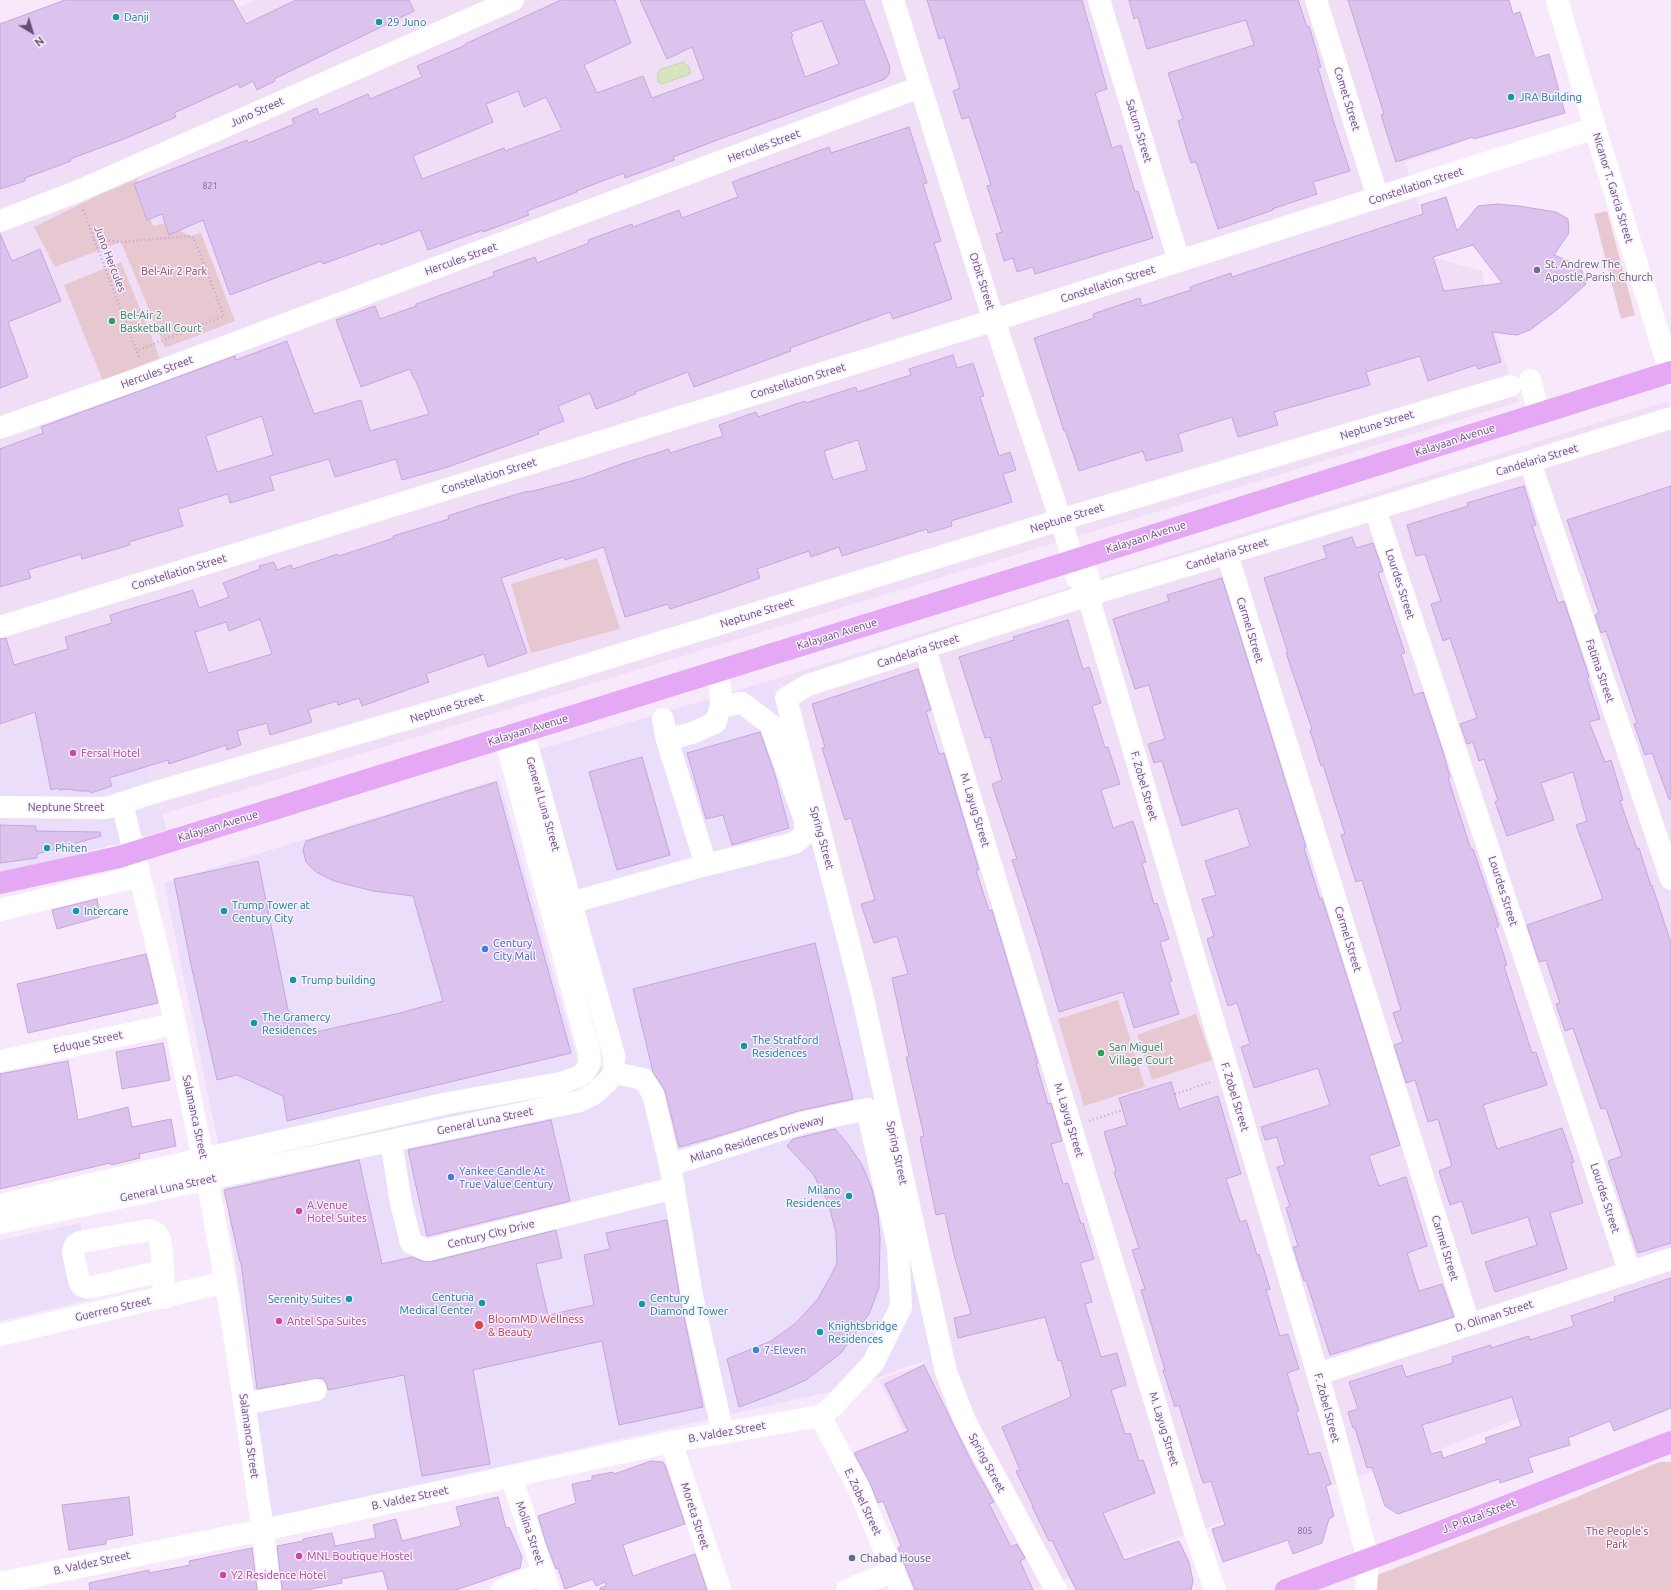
<!DOCTYPE html>
<html>
<head>
<meta charset="utf-8">
<style>
  body { margin:0 }
  #map { position:relative; width:1671px; height:1590px; overflow:hidden; background:#f7e9fb; font-family:Ubuntu,sans-serif }
  canvas { display:block }
  .north { position:absolute; left:12px; top:12px; width:40px; height:40px; -webkit-text-stroke:3px #faeffe; paint-order:stroke; rotate:142deg; font-size:11px; font-weight:700; line-height:16px; text-align:center; color:#624f74 }
  .north::after { content:''; display:block; margin:auto; width:14px; height:18px; background:#624f74; clip-path:polygon(50% 0,100% 100%,50% 72%,0 100%) }
</style>
</head>
<body>
<div id="map">
<canvas width="1671" height="1590"></canvas>
<div class="north">N</div>
</div>
<script>
const context = document.querySelector('canvas').getContext('2d');
context.lineJoin = 'round';
function paint(path, color) { context.fillStyle = color; context.fill(path, 'evenodd'); }
const shape = rows => new Path2D(rows.map(r => 'M' + r).join(''));
function trace(path, color, width, dash) { context.strokeStyle = color; context.lineWidth = width; context.lineCap = dash ? 'butt' : 'round'; context.setLineDash(dash || []); context.stroke(path); }
function drawText(font, color, halo, rows, align = 'center') {
  context.font = font + ' Ubuntu,sans-serif'; context.lineWidth = 3; context.setLineDash([]); context.textBaseline = 'middle'; context.strokeStyle = halo; context.fillStyle = color; for (const [text, x, y, turn = 0] of rows) {
    context.save(); context.translate(x, y); context.rotate((+turn || 0) * Math.PI / 180); context.textAlign = isNaN(turn) ? turn : align; if (halo) context.strokeText(text, 0, 0); context.fillText(text, 0, 0); context.restore();
  }
}
paint(shape([
  [255,0,1416,0,1459,144,1405,162,1436,258,1482,271,1490,314,1518,402,163,814,129,701,88,710,38,725,0,730,0,105,140,50],
  [1668,401,1671,410,1671,1358,1446,1447,1179,1537,1033,1590,981,1590,879,1380,926,1363,862,994,772,680]
]), '#f0def7');
paint(shape([
  [772,680,861,989,933,1357,856,1386,272,1518,218,1143,164,883,499,779,581,1073,627,1059,537,750],
  [129,701,167,830,0,875,0,730,38,725,88,710],
  [80,1223,93,1299,0,1321,0,1240]
]), '#ebdefa');
paint(shape([
  [137,179,153,226,165,223,191,236,201,233,235,321,165,348,121,242,55,267,34,227,99,195],
  [1607,211,1635,315,1621,319,1594,214],
  [121,262,160,358,103,381,64,285],
  [597,558,620,629,531,653,511,584],
  [1118,1000,1145,1087,1084,1106,1058,1019],
  [1196,1014,1212,1060,1152,1080,1137,1035],
  [1659,1462,1671,1462,1671,1590,1366,1590,1367,1579,1567,1501]
]), '#e8c8d0');
const water = shape([
  [683,62,688,66,690,70,690,74,662,84,658,82,658,72,662,69,683,62]
]);
paint(water, '#d8e3bf');
trace(water, '#c5d4a6', 1);
const building = shape([
  [65,0,233,0,246,24,296,0,409,0,414,11,274,79,275,81,257,90,253,81,240,88,238,84,174,113,176,117,124,139,70,159,71,161,25,178,25,181,0,189,0,24,65,0],
  [561,0,615,0,631,43,584,65,597,93,643,76,652,98,704,79,692,47,667,59,640,0,864,0,890,67,889,74,885,79,720,139,673,157,674,160,625,178,624,173,576,191,577,192,527,211,529,215,483,232,483,230,428,250,420,230,381,245,380,243,323,264,321,261,230,295,203,220,169,235,162,214,147,220,134,184,247,140,248,143,294,124,292,119,317,108,319,115,368,94,370,99,422,77,417,66,466,45,465,44,561,0],
  [822,21,839,64,805,77,791,37,793,36,791,32,822,21],
  [518,91,524,107,546,97,562,130,505,151,504,148,422,179,413,156,493,122,486,104,518,91],
  [927,0,1082,0,1107,89,1095,93,1112,148,1121,145,1135,192,1138,191,1153,238,1035,274,1033,267,1017,272,1013,258,1004,261,996,234,1002,232,987,186,991,185,969,117,962,119,953,91,960,88,944,37,939,39,927,0],
  [1129,0,1298,0,1307,27,1309,26,1321,67,1318,68,1334,123,1350,171,1313,182,1317,194,1272,209,1273,210,1218,229,1196,162,1191,163,1178,121,1183,119,1168,73,1254,45,1246,20,1147,49,1138,17,1134,19,1129,0],
  [1348,0,1509,0,1513,14,1520,12,1535,58,1549,54,1565,113,1474,139,1473,137,1396,162,1381,115,1384,114,1348,0],
  [909,127,927,183,923,184,941,241,934,243,952,299,893,319,890,312,790,348,791,351,694,387,688,372,635,392,636,394,596,409,590,393,558,406,564,421,538,431,539,434,448,467,402,480,396,459,335,477,329,459,270,476,274,490,230,503,228,494,178,509,183,526,129,542,130,545,82,559,81,554,28,570,31,578,0,587,0,449,43,433,41,427,235,356,236,360,287,341,314,414,361,400,370,431,429,414,415,379,414,379,410,369,361,387,336,320,375,306,380,319,416,306,416,304,494,276,493,272,535,257,537,263,589,243,588,240,632,224,633,227,679,210,682,218,738,197,732,182,829,147,831,153,909,127],
  [262,416,273,455,217,472,206,436,262,416],
  [1446,197,1457,231,1478,206,1497,204,1519,206,1556,212,1568,219,1569,233,1554,255,1571,262,1581,269,1586,284,1558,309,1530,330,1517,335,1492,332,1501,362,1478,369,1476,365,1428,381,1420,356,1366,372,1370,385,1274,412,1278,425,1238,437,1232,417,1178,434,1183,451,1146,461,1143,451,1079,471,1065,430,1064,431,1034,338,1094,318,1093,314,1140,298,1142,306,1191,290,1190,287,1231,273,1232,277,1423,214,1421,205,1446,197],
  [1473,245,1502,283,1444,291,1433,257,1473,245],
  [0,234,12,261,40,249,61,301,8,322,28,377,0,388,0,234],
  [953,355,957,368,973,363,984,396,980,397,999,456,1010,452,1016,470,1003,474,1012,502,951,521,952,526,928,533,927,529,842,556,839,547,811,557,809,551,757,569,760,578,716,594,670,609,668,604,625,617,604,547,565,560,564,557,501,578,527,653,488,667,484,654,426,674,429,682,362,706,359,698,338,705,337,701,308,710,312,722,270,735,267,723,237,731,241,745,227,750,226,745,169,764,168,760,109,778,112,786,91,793,90,791,79,791,67,789,59,790,58,788,51,790,35,712,0,724,0,639,6,638,14,665,68,649,65,637,112,623,110,615,193,590,199,608,229,597,223,583,260,569,259,566,274,562,277,570,291,565,293,569,338,554,339,556,394,538,393,536,449,519,448,516,478,506,528,491,529,492,583,478,624,463,669,449,670,453,723,436,719,425,756,412,758,417,805,401,806,403,856,387,857,392,911,375,909,369,953,355],
  [858,440,867,470,833,480,824,451,858,440],
  [260,619,272,654,208,673,195,632,226,622,229,631,260,619],
  [1524,486,1536,525,1532,526,1558,603,1564,601,1589,677,1587,678,1600,719,1589,722,1605,762,1611,760,1623,800,1620,801,1637,849,1639,848,1651,886,1652,885,1671,943,1671,1243,1638,1253,1608,1161,1622,1156,1606,1108,1601,1109,1573,1028,1565,1031,1556,1004,1560,1003,1546,960,1539,962,1527,925,1603,899,1576,825,1587,821,1573,772,1541,783,1554,820,1507,836,1495,802,1498,800,1484,759,1479,761,1473,742,1467,744,1460,724,1477,718,1450,638,1443,641,1431,604,1441,601,1425,554,1416,556,1407,525,1468,506,1467,503,1524,486],
  [1671,486,1671,799,1669,799,1652,753,1645,755,1634,724,1637,723,1606,631,1601,633,1595,615,1599,613,1567,520,1671,486],
  [1352,537,1356,548,1373,543,1383,571,1378,573,1405,653,1401,654,1414,695,1423,692,1443,752,1450,777,1448,778,1471,850,1473,849,1499,926,1495,928,1507,965,1504,966,1532,1053,1536,1052,1547,1085,1483,1105,1497,1149,1562,1128,1574,1162,1571,1163,1583,1203,1550,1213,1567,1269,1495,1292,1485,1262,1537,1245,1528,1217,1472,1234,1462,1201,1450,1205,1439,1171,1452,1166,1438,1119,1428,1122,1415,1080,1406,1083,1394,1045,1403,1042,1393,1013,1401,1010,1362,880,1356,882,1341,835,1345,834,1323,765,1321,766,1310,730,1312,729,1286,653,1288,653,1264,578,1327,558,1323,546,1352,537],
  [1222,578,1306,847,1304,848,1320,899,1322,898,1400,1145,1369,1156,1379,1186,1406,1177,1427,1246,1407,1253,1419,1291,1442,1284,1454,1317,1330,1355,1306,1280,1304,1281,1293,1247,1298,1246,1286,1208,1290,1206,1277,1167,1285,1165,1277,1137,1265,1140,1261,1127,1330,1105,1318,1068,1254,1088,1241,1047,1250,1044,1237,1003,1228,1006,1207,939,1214,936,1202,899,1216,895,1205,861,1250,846,1238,808,1182,826,1162,761,1154,763,1148,744,1165,739,1149,685,1135,689,1113,619,1169,601,1167,595,1222,578],
  [1068,620,1083,669,1089,667,1101,703,1092,706,1105,748,1108,747,1120,784,1101,790,1113,828,1133,821,1146,862,1142,863,1154,904,1157,903,1169,939,1160,942,1172,981,1169,982,1179,1014,1134,1028,1123,992,1059,1012,1038,940,1012,860,1017,859,992,784,1002,780,990,737,985,738,959,657,1014,640,1013,637,1068,620],
  [918,669,931,710,926,712,939,754,944,753,979,870,976,870,989,911,992,910,1038,1063,1036,1063,1048,1104,1051,1103,1062,1141,1051,1144,1063,1184,1068,1183,1081,1224,1083,1223,1094,1259,1080,1263,1092,1302,1085,1304,1101,1357,1117,1353,1126,1385,1111,1390,1125,1434,1130,1433,1139,1461,1143,1460,1155,1493,1103,1513,1124,1560,1179,1541,1189,1562,1193,1581,1191,1590,1076,1590,1052,1540,1049,1541,1032,1506,1033,1506,1016,1471,1020,1470,1002,1427,1071,1397,1061,1360,1058,1361,1045,1317,958,1338,954,1318,971,1314,954,1255,945,1213,936,1215,920,1137,924,1136,906,1057,909,1057,892,978,908,974,897,936,874,943,861,904,875,900,851,818,845,820,833,783,822,748,825,747,812,704,918,669],
  [760,732,774,772,789,828,732,845,723,815,706,819,687,753,760,732],
  [642,757,670,855,617,870,589,772,642,757],
  [496,782,571,1053,287,1121,283,1096,237,1075,217,1080,190,960,174,879,258,861,288,1010,316,1032,400,1013,443,1001,413,896,373,891,334,881,316,872,306,862,303,850,306,841,496,782],
  [0,825,36,826,36,831,100,832,101,836,37,854,37,858,0,863,0,825],
  [97,899,100,917,57,929,52,910,97,899],
  [815,943,853,1099,798,1111,712,1138,679,1147,665,1091,653,1072,633,989,815,943],
  [146,954,158,1003,28,1033,17,984,146,954],
  [163,1043,170,1080,122,1089,116,1052,163,1043],
  [68,1061,78,1120,128,1107,132,1127,171,1119,176,1146,139,1154,140,1158,111,1165,110,1163,0,1189,0,1074,68,1061],
  [1171,1082,1179,1109,1218,1096,1241,1174,1226,1179,1240,1222,1246,1220,1257,1255,1259,1254,1270,1289,1266,1290,1280,1336,1288,1334,1299,1369,1287,1373,1299,1411,1296,1412,1309,1455,1320,1452,1331,1484,1326,1486,1334,1516,1329,1519,1322,1543,1293,1554,1288,1540,1223,1562,1212,1529,1225,1525,1211,1481,1203,1483,1179,1405,1175,1407,1163,1370,1165,1370,1141,1290,1145,1289,1132,1250,1139,1248,1114,1172,1116,1171,1104,1132,1127,1125,1119,1098,1171,1082],
  [551,1120,570,1201,427,1236,408,1150,551,1120],
  [835,1129,850,1147,862,1165,872,1189,878,1215,880,1238,879,1288,869,1314,841,1353,806,1380,777,1393,739,1407,727,1359,771,1341,796,1323,818,1299,837,1264,836,1233,828,1202,813,1174,787,1146,793,1139,835,1129],
  [359,1160,382,1264,412,1257,422,1261,430,1262,556,1230,562,1258,536,1264,548,1315,594,1305,584,1255,610,1249,606,1233,667,1220,680,1298,703,1407,619,1425,602,1341,473,1370,490,1464,422,1476,404,1375,328,1390,326,1382,322,1378,257,1389,241,1262,240,1262,224,1190,359,1160],
  [1671,1278,1671,1408,1614,1431,1610,1421,1568,1438,1570,1445,1528,1458,1533,1472,1500,1483,1499,1479,1398,1514,1385,1506,1372,1467,1367,1468,1355,1428,1353,1428,1348,1412,1358,1409,1349,1382,1402,1365,1406,1377,1453,1363,1452,1357,1491,1345,1491,1348,1529,1336,1530,1340,1574,1326,1571,1316,1615,1301,1614,1297,1671,1278],
  [1512,1397,1521,1426,1485,1438,1487,1443,1443,1458,1441,1451,1431,1454,1422,1425,1512,1397],
  [924,1365,973,1465,994,1502,989,1504,1011,1547,1017,1544,1025,1558,1020,1561,1033,1590,915,1590,898,1548,901,1546,883,1501,878,1503,870,1483,854,1453,908,1431,885,1384,924,1365],
  [651,1461,663,1462,665,1465,685,1524,623,1545,633,1576,695,1554,707,1590,600,1590,600,1588,606,1586,605,1582,596,1586,593,1579,565,1589,558,1568,556,1569,546,1543,538,1516,576,1503,572,1484,592,1480,592,1476,613,1472,614,1474,651,1461],
  [129,1497,133,1535,106,1540,106,1544,69,1550,62,1505,129,1497],
  [498,1497,506,1528,509,1527,522,1557,520,1568,456,1590,388,1590,383,1571,341,1579,342,1583,306,1590,282,1590,277,1546,303,1541,303,1539,332,1533,335,1546,376,1538,373,1525,396,1519,402,1541,461,1526,456,1507,498,1497],
  [252,1548,257,1590,90,1590,89,1583,149,1570,149,1573,190,1565,189,1561,252,1548]
]);
paint(building, '#dbc3ee');
trace(building, '#c5a5df', 1);
trace(shape([
  [83,210,139,357],
  [93,239,121,242,191,236,194,238,224,316,136,351],
  [1175,1094,1211,1082],
  [1089,1121,1123,1110]
]), '#bfa6d3', 2.5, [1, 3]);
trace(shape([
  [893,0,988,302,1066,536,1077,578],
  [1099,0,1179,261],
  [1316,0,1378,198],
  [1557,0,1595,128,1671,375],
  [0,221,76,192,513,0],
  [1530,380,1539,413],
  [0,428,146,376,920,87],
  [1530,462,1671,879],
  [1375,509,1630,1273],
  [1227,554,1469,1324],
  [1082,557,1093,594,1091,606,1332,1423,1368,1559,1366,1590],
  [0,627,995,320,1595,128],
  [925,649,1193,1526,1215,1590],
  [663,719,667,740,692,733,715,723,721,706,720,686,715,672],
  [667,740,706,865],
  [122,803,171,1004,210,1193,231,1314,263,1530,270,1590],
  [0,807,106,808,156,792,442,709,1060,520,1510,386],
  [556,907,706,865,795,843,805,834,805,820,770,724,742,703,721,706],
  [0,910,139,876],
  [0,1061,175,1024],
  [614,1073,643,1079,653,1094,670,1165,692,1296,723,1433],
  [391,1141,401,1203,411,1243,427,1250,674,1188],
  [0,1205,448,1103,561,1083,578,1077,584,1073,590,1063,589,1052,505,736],
  [0,1223,580,1101,594,1094,607,1082,614,1073,614,1056,523,731],
  [163,1271,88,1288,82,1286,79,1281,73,1252,75,1245,80,1242,150,1230,157,1234,160,1240,162,1253,163,1271,164,1298],
  [0,1335,226,1282],
  [1318,1374,1671,1259],
  [244,1404,316,1390],
  [820,1416,859,1489,901,1590],
  [671,1442,720,1590],
  [511,1476,549,1590],
  [0,1583,263,1530,671,1442,820,1416,832,1407,873,1363,901,1307,898,1247,867,1109,802,1123,670,1165],
  [502,1590,543,1573],
  [847,1590,894,1571],
  [1056,1590,966,1423,946,1372,862,994,786,698,808,685,1082,597,1375,509,1671,418]
]), '#fff', 22);
trace(shape([
  [0,883,119,857,174,840,1072,561,1671,372],
  [1286,1590,1412,1543,1671,1442]
]), '#e4a8f4', 22);
for (const [x, y, r, color] of [
  [116,17,4,"#0f9aa8"],
  [379,22,4,"#0f9aa8"],
  [1511,97,4,"#0f9aa8"],
  [1537,270,4,"#6b7280"],
  [112,321,4,"#2e9e5b"],
  [73,753,4,"#d1479c"],
  [47,848,4,"#0f9aa8"],
  [76,911,4,"#0f9aa8"],
  [224,911,4,"#0f9aa8"],
  [485,949,4,"#3f7fe0"],
  [293,980,4,"#0f9aa8"],
  [254,1023,4,"#0f9aa8"],
  [744,1046,4,"#0f9aa8"],
  [1101,1053,4,"#2e9e5b"],
  [451,1177,4,"#3f7fe0"],
  [849,1196,4,"#0f9aa8"],
  [299,1211,4,"#d1479c"],
  [349,1299,4,"#0f9aa8"],
  [482,1303,4,"#0f9aa8"],
  [642,1304,4,"#0f9aa8"],
  [279,1321,4,"#d1479c"],
  [479,1325,5,"#e0444e"],
  [820,1332,4,"#0f9aa8"],
  [756,1350,4,"#3f7fe0"],
  [299,1556,4,"#d1479c"],
  [852,1558,4,"#5c6f8a"],
  [223,1575,4,"#d1479c"]
]) { const dot = new Path2D(); dot.arc(x, y, r, 0, 2 * Math.PI); context.fillStyle = color; context.fill(dot); trace(dot, '#faeffe', 1.5); }
drawText('9px', '#806c92', null, [
  ["821",210,186],
  ["805",1305,1531]
]);
drawText('11px', '#0d838f', '#faeffe', [
  ["Danji",124,17],
  ["29 Juno",387,22],
  ["JRA Building",1519,97],
  ["Phiten",55,848],
  ["Trump Tower at",232,905],
  ["Century City",232,918],
  ["Intercare",84,911],
  ["Trump building",301,980],
  ["The Gramercy",262,1017],
  ["Residences",262,1030],
  ["The Stratford",752,1040],
  ["Residences",752,1053],
  ["Milano",841,1190,"right"],
  ["Residences",841,1203,"right"],
  ["Centuria",474,1297,"right"],
  ["Medical Center",474,1310,"right"],
  ["Century",650,1298],
  ["Diamond Tower",650,1311],
  ["Serenity Suites",341,1299,"right"],
  ["Knightsbridge",828,1326],
  ["Residences",828,1339]
], 'left');
drawText('11px', '#624f74', '#faeffe', [
  ["Comet Street",1347,99,73],
  ["Juno Street",257,112,-24],
  ["Saturn Street",1139,131,73],
  ["Hercules Street",764,146,-20],
  ["Constellation Street",1416,186,-18],
  ["Nicanor T. Garcia Street",1613,188,73],
  ["Juno Hercules",110,259,69],
  ["Hercules Street",461,259,-20],
  ["Orbit Street",982,281,72],
  ["Constellation Street",1108,284,-18],
  ["Hercules Street",157,372,-20],
  ["Constellation Street",798,381,-17],
  ["Neptune Street",1377,425,-17],
  ["Kalayaan Avenue",1455,440,-18],
  ["Candelaria Street",1537,460,-17],
  ["Constellation Street",489,476,-17],
  ["Neptune Street",1067,518,-17],
  ["Kalayaan Avenue",1146,537,-18],
  ["Candelaria Street",1227,554,-17],
  ["Constellation Street",179,572,-17],
  ["Lourdes Street",1400,584,72],
  ["Neptune Street",757,613,-17],
  ["Carmel Street",1250,630,73],
  ["Kalayaan Avenue",837,634,-17],
  ["Candelaria Street",918,651,-18],
  ["Fatima Street",1600,671,71],
  ["Neptune Street",447,708,-17],
  ["Kalayaan Avenue",528,730,-17],
  ["F. Zobel Street",1144,786,74],
  ["General Luna Street",543,804,74],
  ["Neptune Street",66,807],
  ["M. Layug Street",975,810,73],
  ["Kalayaan Avenue",218,826,-17],
  ["Spring Street",822,838,75],
  ["Lourdes Street",1503,891,72],
  ["Carmel Street",1348,939,73],
  ["Eduque Street",88,1042,-12],
  ["F. Zobel Street",1235,1097,73],
  ["Salamanca Street",195,1117,78],
  ["M. Layug Street",1069,1120,73],
  ["General Luna Street",485,1121,-12],
  ["Milano Residences Driveway",757,1139,-17],
  ["Spring Street",897,1153,78],
  ["General Luna Street",168,1188,-12],
  ["Lourdes Street",1605,1198,72],
  ["Century City Drive",491,1234,-14],
  ["Carmel Street",1445,1248,73],
  ["Guerrero Street",113,1309,-13],
  ["D. Oliman Street",1494,1316,-18],
  ["F. Zobel Street",1327,1408,75],
  ["M. Layug Street",1164,1429,73],
  ["B. Valdez Street",727,1432,-10],
  ["Salamanca Street",249,1436,82],
  ["Spring Street",987,1463,62],
  ["B. Valdez Street",410,1498,-12],
  ["E. Zobel Street",863,1502,65],
  ["Moreta Street",695,1516,72],
  ["J. P. Rizal Street",1479,1516,-21],
  ["Molina Street",530,1533,71],
  ["B. Valdez Street",92,1563,-12]
]);
drawText('11px', '#5b616d', '#faeffe', [
  ["St. Andrew The",1545,264],
  ["Apostle Parish Church",1545,277]
], 'left');
drawText('11px', '#844d54', '#faeffe', [
  ["Bel-Air 2 Park",174,271],
  ["The People's",1617,1531],
  ["Park",1617,1544]
]);
drawText('11px', '#27864d', '#faeffe', [
  ["Bel-Air 2",120,315],
  ["Basketball Court",120,328],
  ["San Miguel",1109,1047],
  ["Village Court",1109,1060]
], 'left');
drawText('11px', '#b23c85', '#faeffe', [
  ["Fersal Hotel",81,753],
  ["A.Venue",307,1205],
  ["Hotel Suites",307,1218],
  ["Antel Spa Suites",287,1321],
  ["MNL Boutique Hostel",307,1556],
  ["Y2 Residence Hotel",231,1575]
], 'left');
drawText('11px', '#366cbe', '#faeffe', [
  ["Century",493,943],
  ["City Mall",493,956],
  ["Yankee Candle At",459,1171],
  ["True Value Century",459,1184],
  ["7-Eleven",764,1350]
], 'left');
drawText('11px', '#be3a42', '#faeffe', [
  ["BloomMD Wellness",488,1319],
  ["& Beauty",488,1332]
], 'left');
drawText('11px', '#4e5e75', '#faeffe', [
  ["Chabad House",860,1558]
], 'left');
</script>
</body>
</html>
